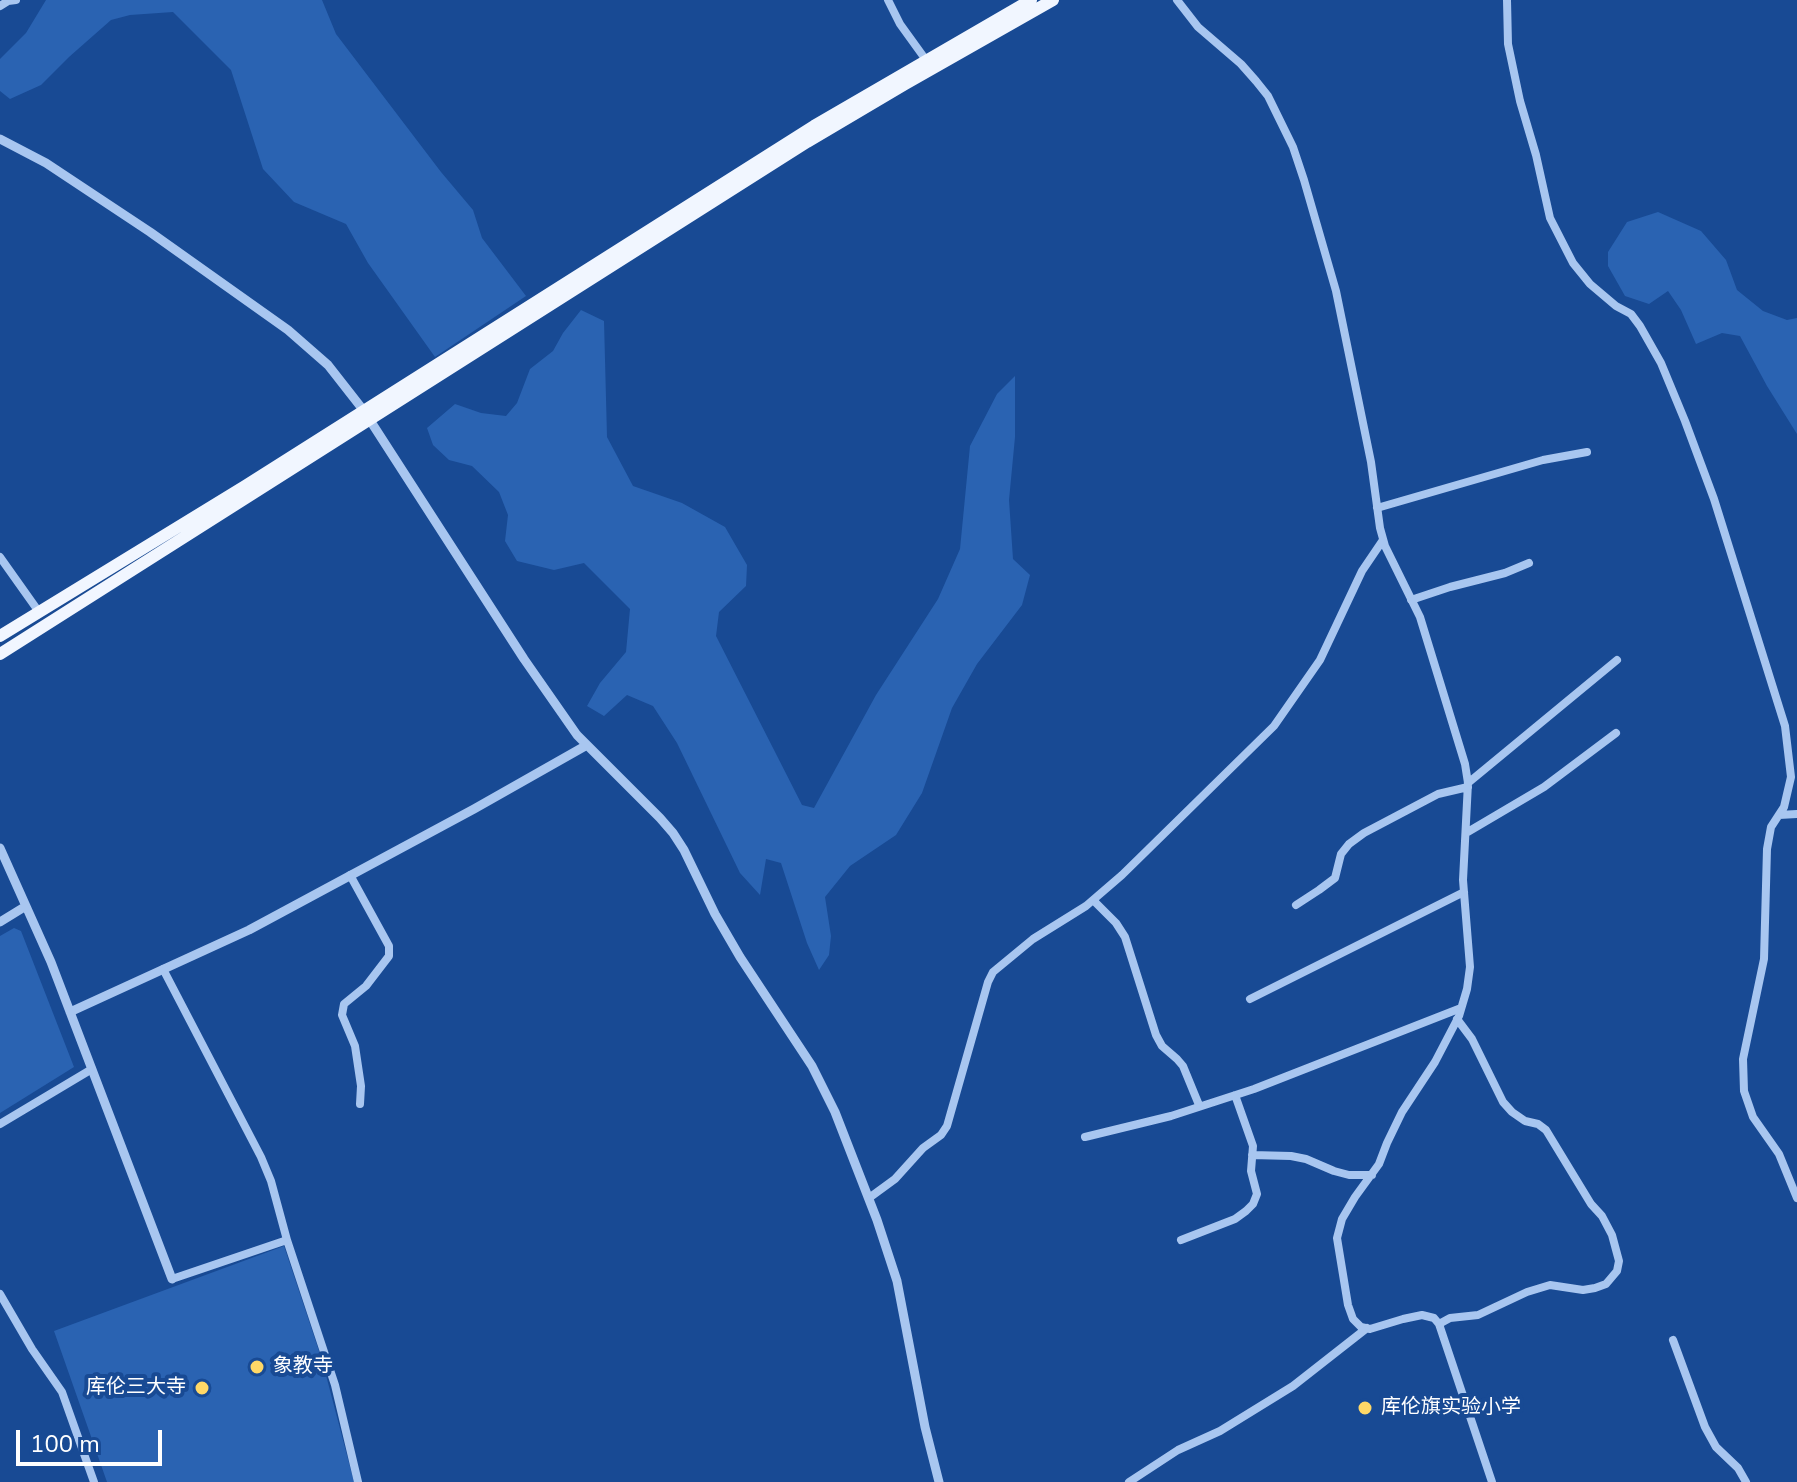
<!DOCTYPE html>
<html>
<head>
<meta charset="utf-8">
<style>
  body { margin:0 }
  #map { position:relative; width:1797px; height:1482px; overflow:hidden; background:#184a94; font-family:"Nunito Sans",sans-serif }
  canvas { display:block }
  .scale { position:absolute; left:16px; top:1430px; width:146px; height:36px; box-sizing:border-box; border:4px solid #fff; border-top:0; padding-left:10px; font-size:24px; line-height:28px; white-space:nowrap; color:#fff; -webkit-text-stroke:6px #184a94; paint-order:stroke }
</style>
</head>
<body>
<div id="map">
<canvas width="1797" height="1482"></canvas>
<div class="scale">100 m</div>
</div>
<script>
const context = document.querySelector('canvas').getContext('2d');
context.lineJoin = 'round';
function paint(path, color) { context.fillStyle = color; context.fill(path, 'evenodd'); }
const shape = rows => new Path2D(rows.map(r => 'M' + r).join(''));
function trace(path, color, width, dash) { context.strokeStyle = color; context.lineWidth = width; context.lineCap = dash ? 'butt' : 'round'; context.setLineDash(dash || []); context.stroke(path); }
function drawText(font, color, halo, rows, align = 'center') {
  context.font = font + ' "Nunito Sans","Noto Sans SC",sans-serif'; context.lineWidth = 8; context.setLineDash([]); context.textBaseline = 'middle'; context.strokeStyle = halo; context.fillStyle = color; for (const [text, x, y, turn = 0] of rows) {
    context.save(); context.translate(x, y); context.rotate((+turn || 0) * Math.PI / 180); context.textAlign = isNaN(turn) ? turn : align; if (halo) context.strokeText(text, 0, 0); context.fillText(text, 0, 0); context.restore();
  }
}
paint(shape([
  [46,0,322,0,336,34,441,172,473,210,482,238,526,296,435,357,368,263,346,224,294,202,263,169,231,70,173,12,130,15,111,20,69,57,41,85,10,99,0,91,0,59,26,33],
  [1658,212,1701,231,1726,260,1737,290,1763,311,1787,320,1797,318,1797,434,1767,386,1740,336,1722,333,1696,344,1681,310,1668,291,1649,304,1625,296,1608,266,1608,252,1627,222],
  [581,310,604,321,607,437,633,486,682,503,725,527,747,565,746,586,719,612,716,636,802,805,814,808,876,695,938,599,960,549,970,446,997,394,1015,376,1015,437,1009,500,1013,559,1030,575,1022,605,977,664,952,708,922,793,896,835,850,866,825,897,831,936,829,955,819,970,807,943,781,863,766,859,760,895,740,873,677,743,653,706,627,695,604,716,587,706,600,683,626,652,630,609,584,563,554,570,517,561,505,541,508,515,499,492,472,466,449,460,433,445,427,428,455,404,481,413,506,416,517,403,530,369,553,351,563,333],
  [14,928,21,931,74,1067,0,1113,0,936],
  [284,1246,322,1360,354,1482,107,1482,54,1331]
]), '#2a63b2');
trace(shape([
  [888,0,900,24,926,60],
  [1177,0,1198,27,1241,64,1256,81,1268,96,1293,147,1304,180,1336,291,1371,462,1380,528,1385,546,1420,617,1465,764,1468,783,1463,880,1470,967,1467,989,1459,1016,1435,1062,1402,1112,1387,1143,1379,1164,1355,1197,1342,1219,1337,1238,1348,1305,1353,1319,1361,1327,1370,1329,1403,1319,1422,1315,1434,1318,1439,1324,1492,1482],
  [1507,0,1508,44,1520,101,1536,155,1550,218,1573,263,1590,284,1616,306,1631,314,1640,326,1661,363,1685,421,1714,499,1785,726,1791,777,1784,807,1771,827,1767,849,1764,959,1743,1059,1744,1091,1753,1117,1779,1154,1797,1198],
  [0,6,8,1,16,0],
  [1377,508,1543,460,1587,452],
  [0,557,39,612],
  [1411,600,1450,587,1505,573,1529,563],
  [1468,783,1617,660],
  [1779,815,1797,814],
  [1466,833,1544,787,1616,733],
  [350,875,389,946,389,956,366,986,344,1004,342,1015,355,1046,361,1086,360,1104],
  [1093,900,1116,923,1125,937,1156,1035,1162,1046,1177,1059,1183,1066,1199,1105],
  [1296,905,1319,890,1335,878,1341,854,1349,844,1364,833,1438,794,1468,787],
  [163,969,261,1157,271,1181,287,1240],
  [1250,999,1464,892],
  [0,1124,92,1069],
  [1085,1137,1171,1116,1254,1089,1461,1008],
  [1252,1155,1291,1156,1306,1159,1334,1171,1349,1175,1372,1175],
  [869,1198,895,1179,923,1148,941,1135,947,1126,988,982,993,972,1033,939,1086,906,1122,875,1274,726,1320,660,1362,571,1383,540],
  [1181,1240,1235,1219,1246,1211,1253,1204,1257,1194,1251,1171,1253,1146,1235,1095],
  [172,1279,287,1240,335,1385,358,1482],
  [0,1294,32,1349,62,1392,94,1482],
  [1439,1324,1450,1318,1478,1315,1527,1292,1550,1285,1583,1290,1595,1288,1606,1284,1617,1271,1619,1261,1612,1235,1602,1216,1591,1204,1546,1130,1538,1124,1525,1121,1512,1112,1503,1102,1472,1039,1457,1019],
  [1673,1340,1705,1427,1716,1447,1738,1468,1746,1482],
  [1129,1482,1178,1450,1220,1431,1293,1386,1367,1328]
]), '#a8c6f0', 8);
trace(shape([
  [0,139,46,163,150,232,288,330,328,365,364,411,524,659,577,735,660,818,673,833,684,850,715,914,740,957,812,1066,835,1112,877,1220,897,1281,925,1427,939,1482],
  [0,848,51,962,172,1279],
  [0,922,26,906],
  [70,1012,249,930,474,809,587,745]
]), '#a8c6f0', 9);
trace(shape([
  [0,636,245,486,814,126,1031,0],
  [0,654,807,142,905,84,1053,0]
]), '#f1f6ff', 12);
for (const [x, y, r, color] of [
  [257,1367,8,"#ffd867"],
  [202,1388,8,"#ffd867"],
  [1365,1408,8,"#ffd867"]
]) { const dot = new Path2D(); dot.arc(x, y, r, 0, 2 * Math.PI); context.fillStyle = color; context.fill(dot); trace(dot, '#184a94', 3); }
drawText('20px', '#fff', '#184a94', [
  ["象教寺",273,1367],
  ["库伦三大寺",186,1388,"right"],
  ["库伦旗实验小学",1381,1408]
], 'left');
</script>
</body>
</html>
